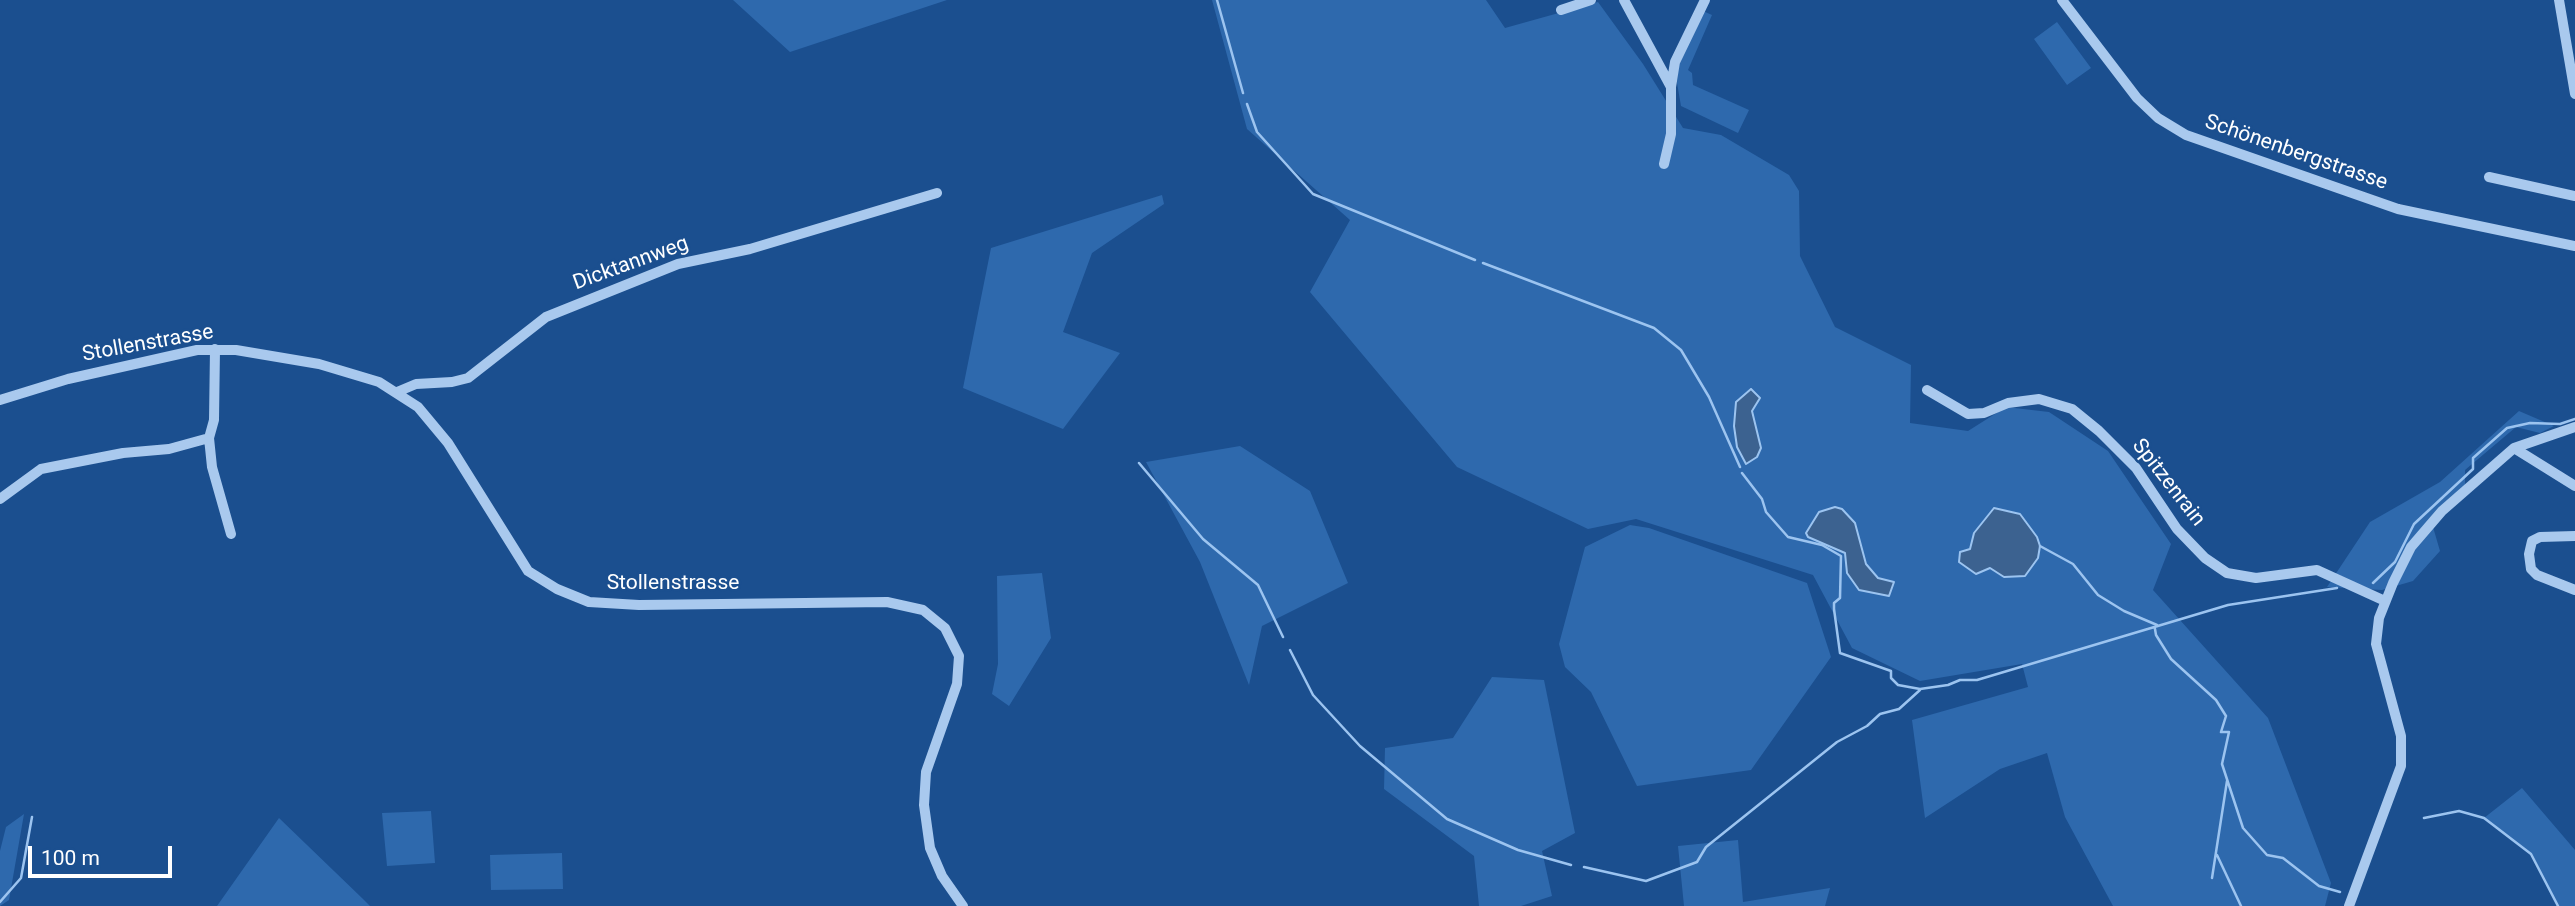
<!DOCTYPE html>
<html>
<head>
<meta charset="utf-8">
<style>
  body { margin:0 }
  #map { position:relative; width:2575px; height:906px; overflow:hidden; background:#1b4f8f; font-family:Roboto,sans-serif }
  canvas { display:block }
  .scale { position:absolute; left:28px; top:846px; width:144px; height:32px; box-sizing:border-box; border:4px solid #fff; border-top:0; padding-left:9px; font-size:21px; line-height:24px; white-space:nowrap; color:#fff; -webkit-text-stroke:5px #1b4f8f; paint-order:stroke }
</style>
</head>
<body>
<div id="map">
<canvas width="2575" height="906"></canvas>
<div class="scale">100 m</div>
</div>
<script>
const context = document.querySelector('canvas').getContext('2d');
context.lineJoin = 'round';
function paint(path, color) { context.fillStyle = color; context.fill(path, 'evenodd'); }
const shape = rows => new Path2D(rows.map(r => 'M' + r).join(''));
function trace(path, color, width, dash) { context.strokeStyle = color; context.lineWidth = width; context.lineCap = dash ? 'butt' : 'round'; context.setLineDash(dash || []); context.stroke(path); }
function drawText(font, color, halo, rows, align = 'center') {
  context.font = font + ' Roboto,sans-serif'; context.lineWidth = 5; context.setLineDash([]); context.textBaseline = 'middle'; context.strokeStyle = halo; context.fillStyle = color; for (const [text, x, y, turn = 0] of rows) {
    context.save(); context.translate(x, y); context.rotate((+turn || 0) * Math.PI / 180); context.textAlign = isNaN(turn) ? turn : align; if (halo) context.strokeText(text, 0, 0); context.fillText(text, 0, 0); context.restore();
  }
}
paint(shape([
  [733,0,947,0,790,52],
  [1212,0,1486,0,1505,28,1598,2,1643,64,1683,128,1721,135,1789,175,1799,191,1800,256,1835,327,1911,365,1910,423,1968,431,2006,407,2049,412,2108,451,2171,544,2153,590,2268,718,2331,883,2325,906,2113,906,2065,817,2047,753,2000,769,1925,818,1912,720,2028,687,2022,664,1920,681,1852,648,1813,575,1636,519,1588,529,1457,467,1310,292,1350,220,1247,129],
  [1703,11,1712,15,1688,70,1692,73,1693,85,1749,110,1738,133,1681,106,1677,83,1678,64],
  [2057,22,2091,68,2067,85,2034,39],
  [1162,195,1164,204,1092,253,1063,332,1120,353,1063,429,963,388,991,248],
  [2519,411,2554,426,2540,433,2516,427,2465,470,2465,488,2433,527,2440,551,2413,581,2382,590,2327,587,2370,522,2440,482],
  [1240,446,1310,491,1348,583,1262,626,1249,685,1200,562,1146,462],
  [1630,525,1649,528,1807,583,1831,657,1751,770,1637,786,1591,692,1565,667,1559,644,1585,547],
  [1042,573,1051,638,1009,706,992,694,998,664,997,576],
  [1492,677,1544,680,1575,833,1542,851,1552,896,1521,906,1479,906,1474,856,1384,789,1385,748,1453,738],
  [2522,788,2575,850,2575,906,2558,906,2531,854,2484,818],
  [431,811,435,863,387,866,382,813],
  [24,814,9,900,0,906,0,851,6,827],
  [279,818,362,898,370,906,217,906],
  [1738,840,1743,902,1830,888,1825,906,1684,906,1678,846],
  [562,853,563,889,491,890,490,855]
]), '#2e69ad');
const water = shape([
  [1751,389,1760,398,1752,411,1761,448,1757,457,1746,464,1737,447,1734,426,1736,402,1751,389],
  [1835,507,1842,509,1855,523,1866,564,1878,578,1894,582,1889,596,1859,590,1847,573,1845,553,1808,537,1806,533,1819,512,1835,507],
  [1994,508,2020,514,2037,537,2040,546,2038,558,2025,576,2004,577,1990,568,1976,574,1959,562,1960,552,1970,549,1974,533,1994,508]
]);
paint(water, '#3c6290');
trace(water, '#9cc4f0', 2);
trace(shape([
  [1217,0,1243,93],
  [1247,104,1257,132,1313,194,1475,260],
  [1483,263,1654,328,1681,350,1709,397,1740,467],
  [1139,463,1203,539,1258,585,1283,637],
  [1742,473,1762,499,1766,512,1788,537,1822,545,1841,556,1840,598,1834,603,1834,609,1840,653,1891,671,1891,678,1898,685,1920,689,1948,685,1960,680,1977,680,2228,605,2337,588],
  [2040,546,2073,564,2098,595,2124,611,2157,625],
  [2373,583,2395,562,2414,524,2473,469,2473,458,2507,428,2530,423,2560,424,2575,419],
  [2155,629,2156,635,2171,659,2216,700,2226,716,2221,732,2229,732,2222,764,2243,828,2267,855,2283,858,2319,886,2340,892],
  [1290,650,1313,695,1360,746,1447,819,1518,850,1571,865],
  [2424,818,2459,811,2484,818,2531,854,2558,906],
  [2217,855,2241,906],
  [1584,867,1646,881,1697,862,1706,847,1837,742,1867,726,1880,714,1899,709,1920,690],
  [2212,878,2227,781],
  [0,902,21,878,32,817]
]), '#9cc4f0', 2.5);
trace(shape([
  [1624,0,1671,87],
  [2062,0,2137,98,2158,118,2186,135,2398,209,2575,246],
  [2559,0,2575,94],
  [1561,10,1591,0],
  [1664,164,1671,134,1671,87,1675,62,1705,0],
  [2489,177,2575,196],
  [215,349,214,420,209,438,212,467,231,534],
  [1927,390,1968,414,1984,413,2008,403,2039,399,2072,409,2099,431,2136,468,2177,529,2205,558,2227,573,2256,578,2317,570,2385,601],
  [397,392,416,384,452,382,468,378,546,317,678,264,750,249,937,193],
  [0,400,68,379,197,350,236,350,319,364,379,382,418,407,448,443,528,571,557,589,589,602,639,605,887,602,923,610,945,628,959,656,957,684,926,772,924,805,930,848,942,876,963,906],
  [2514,448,2575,486],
  [0,499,41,469,123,453,169,449,209,438],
  [2575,536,2540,537,2532,541,2529,554,2531,569,2537,575,2575,590],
  [2349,906,2401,766,2401,736,2376,644,2379,618,2393,583,2411,547,2442,511,2514,448,2575,427]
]), '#a9c9ee', 10);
drawText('21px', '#fff', '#1b4f8f', [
  ["Schönenbergstrasse",2296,153,19],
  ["Dicktannweg",631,264,-20],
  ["Stollenstrasse",148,344,-10],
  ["Spitzenrain",2168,483,52],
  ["Stollenstrasse",673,584]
]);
</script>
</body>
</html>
